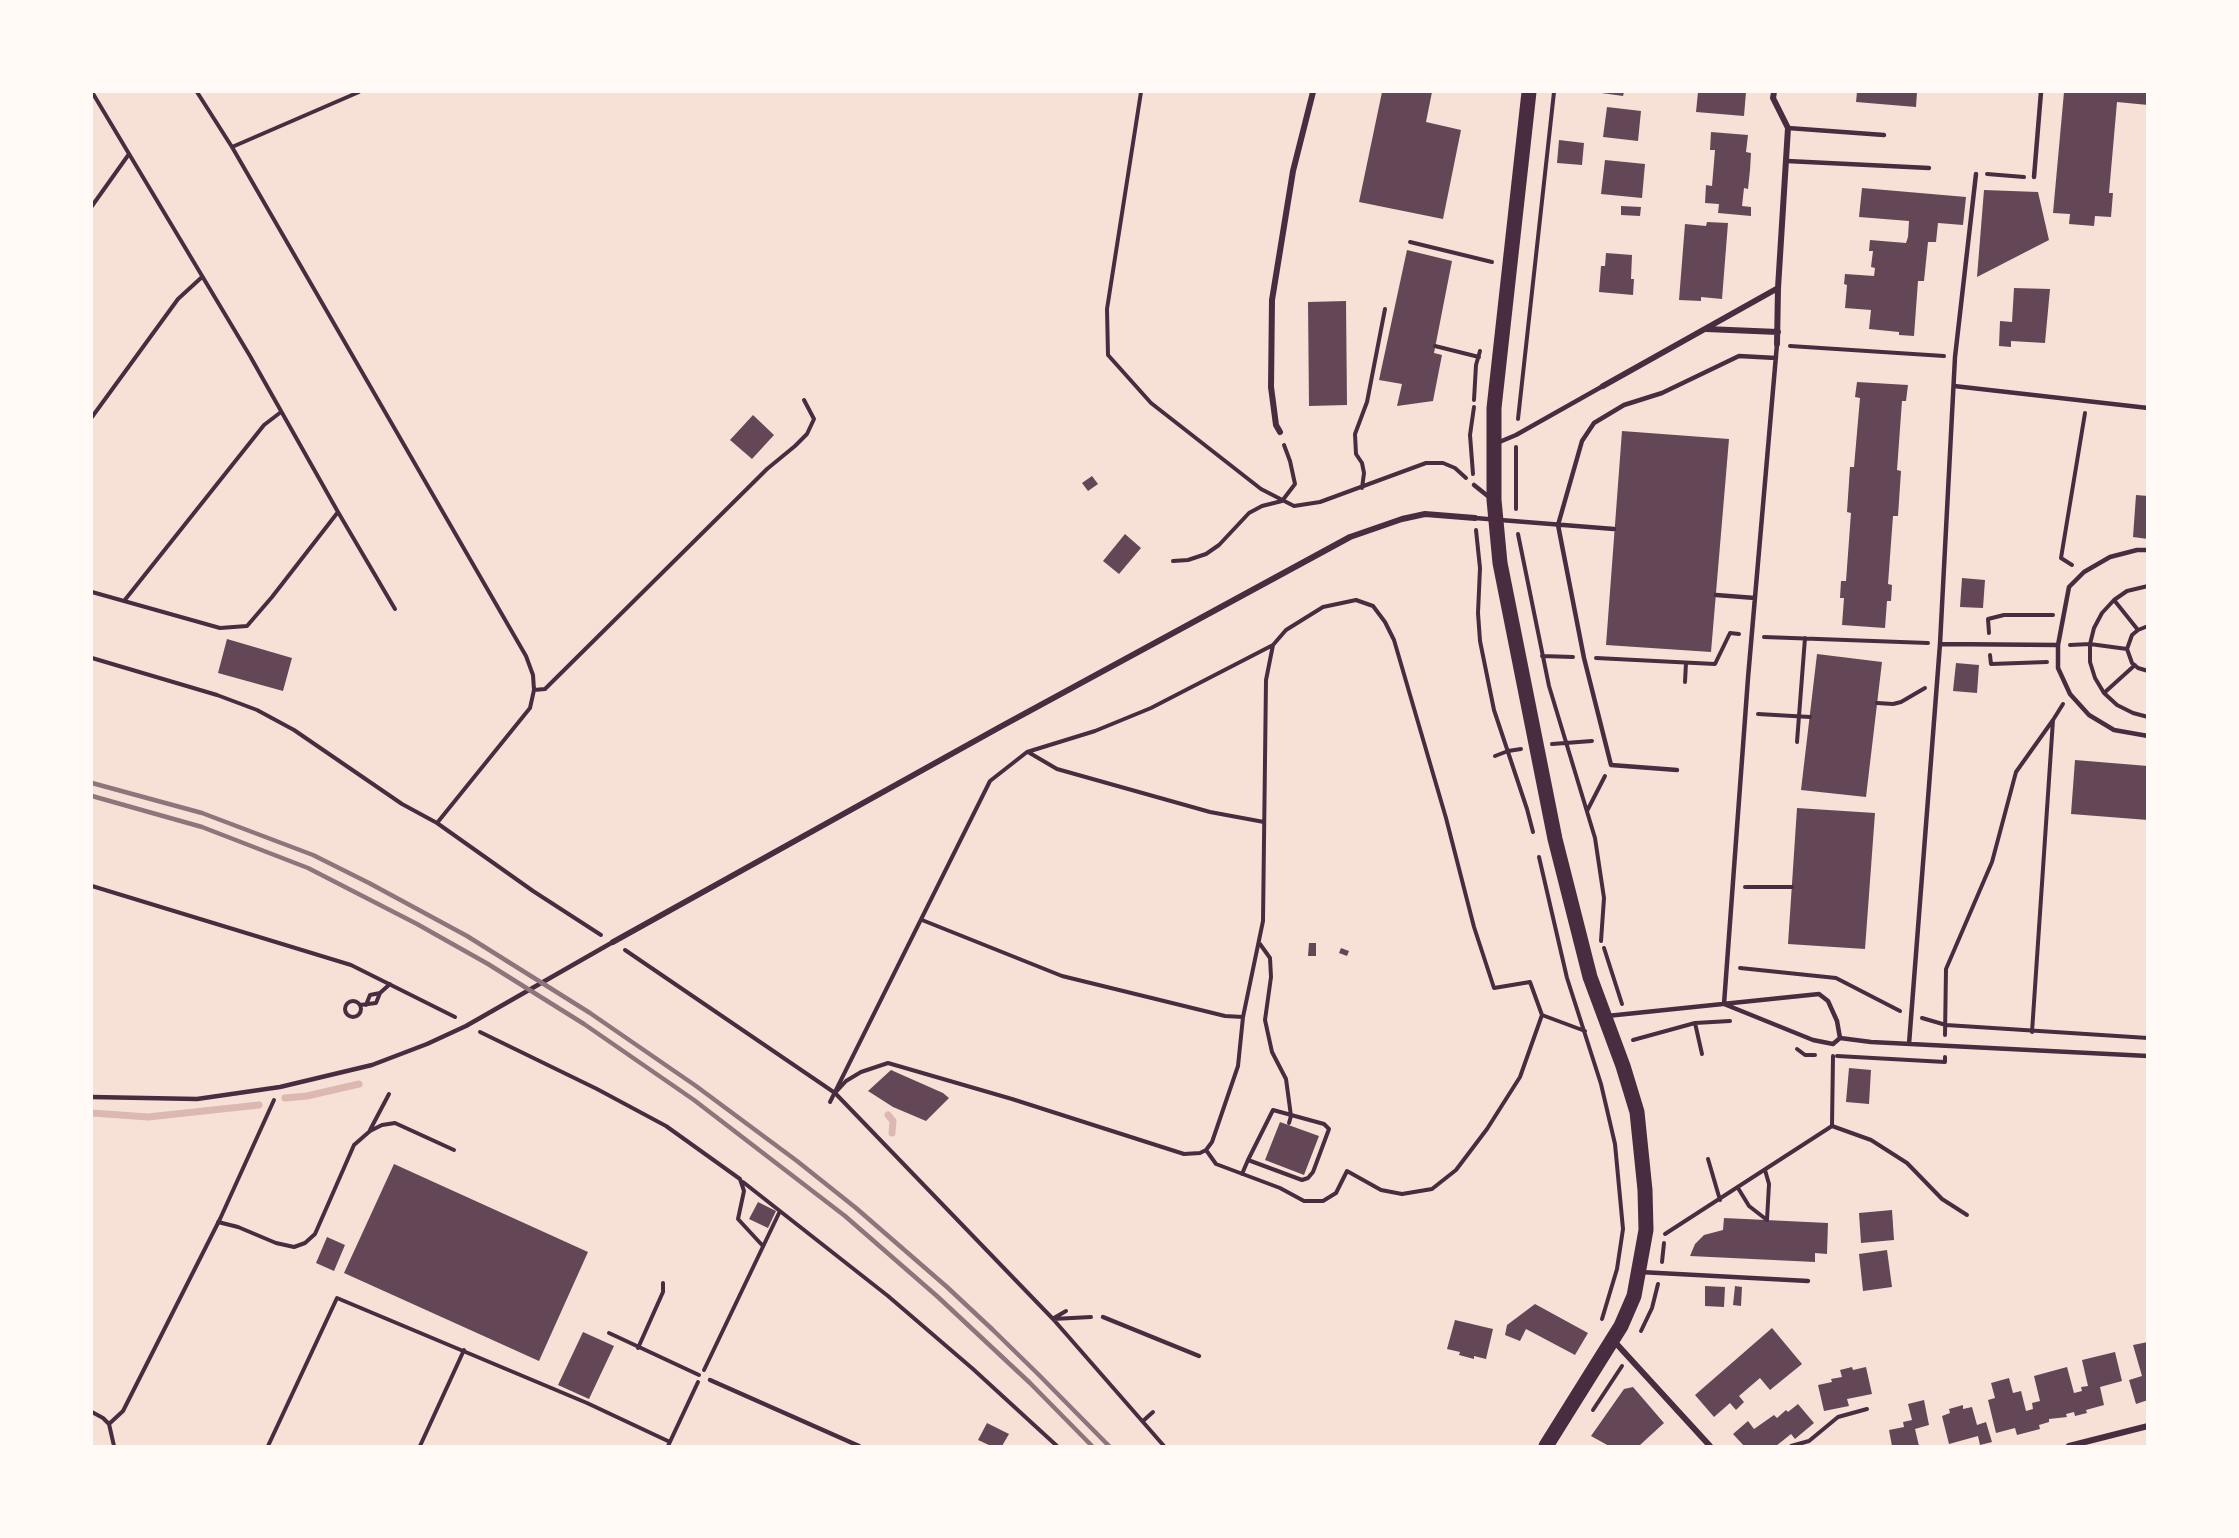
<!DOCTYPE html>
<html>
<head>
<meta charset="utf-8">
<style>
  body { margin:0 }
  #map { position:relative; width:2239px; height:1538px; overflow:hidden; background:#f7e1d7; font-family:Mulish,sans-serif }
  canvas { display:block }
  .frame { position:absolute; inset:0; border:93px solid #fffaf5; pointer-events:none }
</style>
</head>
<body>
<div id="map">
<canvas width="2239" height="1538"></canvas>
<div class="frame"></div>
</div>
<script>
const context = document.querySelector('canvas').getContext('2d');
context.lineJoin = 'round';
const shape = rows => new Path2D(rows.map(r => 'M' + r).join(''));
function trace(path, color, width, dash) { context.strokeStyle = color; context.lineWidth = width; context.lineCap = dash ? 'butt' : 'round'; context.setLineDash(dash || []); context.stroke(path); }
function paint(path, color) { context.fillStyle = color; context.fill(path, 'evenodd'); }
trace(shape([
  [285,1098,307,1096,359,1084],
  [92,1113,148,1117,259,1105],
  [888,1115,893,1121,892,1133]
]), '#dcb8b0', 7);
paint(shape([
  [1382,92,1432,92,1426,122,1461,130,1443,219,1359,202],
  [1594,92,1624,92,1623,96],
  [1698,92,1746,92,1744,116,1696,112],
  [1857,92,1917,92,1916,107,1856,102],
  [2064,92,2148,92,2148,105,2117,102,2109,193,2113,193,2111,217,2095,216,2094,226,2069,224,2070,214,2053,213],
  [1607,107,1641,111,1638,141,1603,137],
  [1711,132,1748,135,1746,152,1751,153,1750,170,1748,189,1744,188,1742,206,1751,207,1751,216,1718,213,1719,204,1705,203,1706,185,1712,186,1715,150,1710,150],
  [1559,140,1584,143,1582,165,1557,163],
  [1605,160,1645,164,1642,198,1601,194],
  [1862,188,1966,197,1963,225,1938,223,1936,242,1928,242,1924,281,1918,281,1914,336,1899,335,1899,332,1869,329,1871,310,1845,308,1847,285,1844,284,1845,274,1874,276,1875,268,1871,267,1873,251,1869,251,1870,240,1906,243,1908,237,1909,221,1859,217],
  [1984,190,2038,192,2049,240,1977,277],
  [1621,206,1641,207,1640,216,1621,215],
  [1707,222,1728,223,1722,299,1701,297,1701,301,1679,300,1685,224,1706,226],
  [1407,250,1452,261,1434,353,1442,355,1433,401,1397,406,1402,384,1379,380],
  [1606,253,1632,255,1631,279,1634,279,1633,295,1599,292,1601,266,1605,266],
  [2014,288,2050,289,2045,343,2011,341,2011,347,1999,346,2000,321,2012,322],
  [1346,301,1347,405,1309,406,1308,302],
  [1857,382,1908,385,1906,401,1902,401,1897,470,1901,471,1898,516,1893,516,1888,584,1892,585,1891,601,1887,601,1885,628,1842,625,1844,598,1840,598,1841,581,1846,581,1851,513,1847,512,1850,467,1854,467,1860,398,1855,397],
  [753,415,774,435,752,459,730,440],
  [1622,431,1729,439,1711,652,1606,645],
  [1092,476,1098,484,1088,491,1082,483],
  [2136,495,2148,496,2148,539,2133,537],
  [1125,534,1141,548,1119,574,1103,561],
  [1962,578,1985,580,1983,608,1960,607],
  [227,639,292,658,283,691,218,673],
  [1817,654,1882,662,1866,797,1801,790],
  [1956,663,1979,665,1977,693,1953,691],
  [2075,760,2148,766,2148,820,2071,814],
  [1797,808,1875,813,1865,949,1788,944],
  [1309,943,1316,943,1316,956,1308,956],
  [1341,948,1349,951,1347,956,1339,953],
  [1849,1068,1871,1070,1869,1104,1846,1102],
  [891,1070,943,1093,949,1098,926,1121,893,1107,868,1091],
  [1280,1122,1319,1136,1304,1175,1265,1160],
  [394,1164,588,1252,539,1361,344,1273],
  [758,1202,776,1211,768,1228,749,1219],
  [1892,1210,1894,1240,1861,1243,1859,1213],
  [1724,1218,1828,1223,1827,1254,1815,1253,1815,1262,1690,1256,1695,1244,1704,1235,1723,1230],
  [327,1237,345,1245,334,1271,316,1263],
  [1887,1250,1892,1287,1863,1291,1859,1254],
  [1705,1286,1725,1287,1724,1307,1705,1306],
  [1735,1286,1742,1287,1741,1306,1733,1305],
  [1535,1304,1588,1333,1575,1355,1526,1329,1520,1341,1505,1335,1507,1325],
  [1455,1320,1493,1329,1486,1359,1474,1356,1474,1359,1459,1355,1460,1352,1447,1349],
  [1772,1328,1802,1364,1770,1390,1760,1378,1739,1396,1744,1402,1736,1410,1730,1403,1714,1417,1695,1395],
  [583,1332,614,1346,589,1399,558,1385],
  [2148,1342,2148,1400,2136,1404,2129,1380,2142,1376,2133,1345],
  [2115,1352,2122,1381,2100,1387,2104,1405,2086,1410,2087,1413,2075,1416,2074,1412,2066,1414,2067,1417,2049,1419,2049,1422,2039,1425,2040,1429,2017,1435,2015,1428,1996,1433,1988,1400,1995,1398,1991,1383,2009,1378,2013,1393,2021,1391,2026,1411,2033,1409,2032,1403,2040,1401,2034,1376,2067,1367,2074,1393,2082,1391,2081,1387,2088,1386,2082,1360],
  [1852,1367,1853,1370,1866,1367,1872,1394,1847,1399,1849,1406,1824,1411,1818,1385,1832,1382,1831,1379,1842,1377,1840,1370],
  [1633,1387,1664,1423,1640,1445,1642,1446,1609,1446,1591,1436,1624,1389],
  [1924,1400,1929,1425,1915,1429,1919,1446,1892,1446,1889,1430,1904,1427,1903,1422,1912,1420,1908,1404],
  [1798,1404,1814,1423,1795,1439,1791,1434,1776,1446,1744,1446,1733,1434,1748,1421,1754,1429,1774,1415,1777,1418,1786,1410,1788,1412],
  [1963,1405,1963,1409,1972,1407,1977,1425,1986,1422,1992,1442,1980,1445,1978,1436,1949,1444,1942,1416,1950,1413,1949,1409],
  [987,1423,1009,1434,1002,1446,991,1446,978,1440]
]), '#644757');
trace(shape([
  [92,92,250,356,338,512],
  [197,92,232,147,526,656,533,675,534,690,530,708,437,823],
  [1141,92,1107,309,1108,355,1151,403,1261,489,1294,506,1320,502,1426,463,1443,463,1455,468,1466,478],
  [232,147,359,92],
  [1987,174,2024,177],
  [92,206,129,154],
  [1410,242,1492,262],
  [1435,346,1479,357],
  [1790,346,1944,356],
  [1474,400,1476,365,1480,351],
  [92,417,178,299,202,277],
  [1518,419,1554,92],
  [1516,447,1516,509],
  [1473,474,1470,435,1474,407],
  [1362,488,1364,473,1362,463,1356,454,1355,434,1367,402,1385,309],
  [1476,530,1480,568,1478,613,1480,641,1494,710,1527,809,1533,832],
  [1518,534,1549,686,1595,838,1604,898,1601,941],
  [1173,561,1188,560,1206,554,1219,545,1249,513,1262,506,1282,501,1295,484,1290,461,1284,445],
  [2072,565,2061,558,2085,413],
  [2148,586,2127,591,2114,600,2102,613,2094,628,2090,644,2090,662,2095,678,2104,693,2117,705,2133,713,2148,717],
  [92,592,220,628,247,626,272,597,338,512,395,609],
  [2114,600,2138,630],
  [124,601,264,425,281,412],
  [2148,626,2138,630,2132,635,2127,649,2132,663,2138,668,2148,671],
  [1989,633,1988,619,2004,615,2053,615],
  [1764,637,1928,643],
  [2070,645,2090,644,2127,649],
  [1990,655,1991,664,2047,662],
  [1542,656,1573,657],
  [92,658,217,695,257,710,294,730,402,804,437,823,533,891,601,935],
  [1596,658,1715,664,1730,633,1739,634],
  [1685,682,1686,663],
  [534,690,545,689,767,469,795,446,807,434,814,419,804,400],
  [2104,693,2135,665],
  [1877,703,1893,704,1901,702,1925,688],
  [1758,714,1810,717],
  [1797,742,1805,638],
  [1552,744,1592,741],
  [1028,752,1057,769,1210,812,1264,822],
  [1495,756,1508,751,1521,749],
  [1587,811,1605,776],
  [1539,857,1567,978,1601,1084,1615,1144,1623,1229,1617,1269,1602,1319],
  [92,886,351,965,455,1017],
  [1745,887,1792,887],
  [922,920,1062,976,1225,1016,1243,1017],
  [1260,944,1270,958,1271,977,1265,1020,1272,1052,1286,1079,1291,1116,1289,1123],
  [1604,948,1622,1004],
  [625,950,835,1093,1053,1319,1164,1446],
  [1740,968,1836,978,1900,1011],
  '345 1009a8 8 0 1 1 16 0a8 8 0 1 1-16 0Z',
  [360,1005,376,1003,380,993,390,984],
  [366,1005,370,995,380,993],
  [1542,1015,1585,1031],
  [1922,1018,1946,1025,2148,1038],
  [1695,1023,1702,1054],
  [480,1032,597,1089,666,1126,733,1174,740,1179,744,1191,738,1219,762,1245],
  [2032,1032,2053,720,2063,704],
  [1945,1035,1946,969,1992,862,2016,772,2053,720],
  [1633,1040,1695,1023,1730,1021],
  [1797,1049,1805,1055,1815,1055],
  [1837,1056,1945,1062,1945,1057],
  [830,1102,990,781,1027,752,1095,731,1151,708,1273,645,1286,630,1323,607,1356,600,1373,606,1385,622,1394,640,1446,818,1474,927,1494,988,1530,982,1542,1015,1520,1077,1487,1129,1456,1170,1432,1189,1402,1194,1381,1190,1347,1171,1336,1193,1323,1201,1304,1201,1280,1188,1216,1164,1206,1150,1200,1153,1184,1154,1012,1099,888,1063,861,1072,846,1081,835,1093],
  [1832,1126,1871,1140,1907,1163,1942,1199,1967,1215],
  [370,1130,389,1094],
  [1206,1150,1212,1142,1238,1066,1243,1017,1263,921,1266,680,1273,645],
  [1708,1159,1720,1200],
  [1242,1174,1248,1160,1273,1110,1324,1124,1329,1129,1313,1172,1308,1178,1302,1180,1248,1160],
  [743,1182,888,1296,973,1369,1057,1446],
  [1738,1188,1749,1206,1767,1220,1769,1184,1765,1170],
  [218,1222,238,1227,276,1243,294,1247,305,1243,315,1234,354,1145,370,1131,382,1125,395,1123,454,1150],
  [1665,1234,1832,1126,1833,1056],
  [1662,1262,1664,1243],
  [1054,1318,1066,1311],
  [1053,1319,1091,1317],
  [1641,1331,1652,1308,1658,1284],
  [609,1333,699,1375],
  [638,1348,663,1292,663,1283],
  [704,1370,780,1211],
  [1593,1410,1622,1366],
  [92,1412,103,1418,109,1424,114,1446],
  [1143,1421,1153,1412],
  [109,1424,123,1411,220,1219,274,1100],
  [268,1446,337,1298,587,1403,670,1442],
  [420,1446,464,1350],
  [668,1446,698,1382],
  [1791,1446,1809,1441,1838,1417,1867,1409]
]), '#4a2c40', 4);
trace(shape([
  [1788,128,1884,135],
  [1787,161,1929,168],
  [2034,177,2041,92],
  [1954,386,2148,408],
  [1497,443,1516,435,1603,386],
  [1474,485,1489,497],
  [1475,518,1614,529],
  [2148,550,2137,550,2110,557,2084,572,2069,587,2058,645,2058,668,2070,694,2089,715,2114,730,2148,736],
  [1716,595,1755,598],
  [1940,644,2058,645],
  [1677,770,1611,765,1584,658,1558,525,1582,441,1594,423,1624,405,1662,393,1739,356,1776,358],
  [1724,1004,1748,678,1777,344],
  [1724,1004,1813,1040,1833,1044,1840,1038,1871,1042,2148,1056],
  [1607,1016,1819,994,1828,1001,1837,1021,1840,1038],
  [1909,1044,1940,644,1955,357,1976,174],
  [92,1097,197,1099,280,1087,372,1065,427,1044,466,1026,613,942],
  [1640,1272,1808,1281],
  [1103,1317,1199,1356],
  [710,1380,859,1446]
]), '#4a2c40', 4.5);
trace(shape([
  [1774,92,1773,98,1788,128,1778,288,1777,344],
  [1706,329,1778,332],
  [1603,386,1778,288],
  [1280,432,1276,425,1271,387,1272,300,1293,171,1313,92],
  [613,942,1000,727,1350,537,1402,519,1425,514,1475,518],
  [1613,1340,1710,1446],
  [2069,1446,2148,1426]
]), '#4a2c40', 6);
trace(shape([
  [1529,92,1494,408,1494,500,1500,563,1555,839,1590,977,1623,1066,1637,1112,1645,1190,1646,1230,1634,1296,1621,1326,1546,1446]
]), '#4a2c40', 15);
trace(shape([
  [92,783,202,813,313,855,369,883,467,936,590,1013,696,1086,797,1161,856,1208,947,1287,993,1330,1038,1374,1109,1446],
  [92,796,202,827,308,868,417,924,488,964,584,1024,694,1100,845,1216,938,1297,1030,1383,1092,1446]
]), '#8f747c', 4.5);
</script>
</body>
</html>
